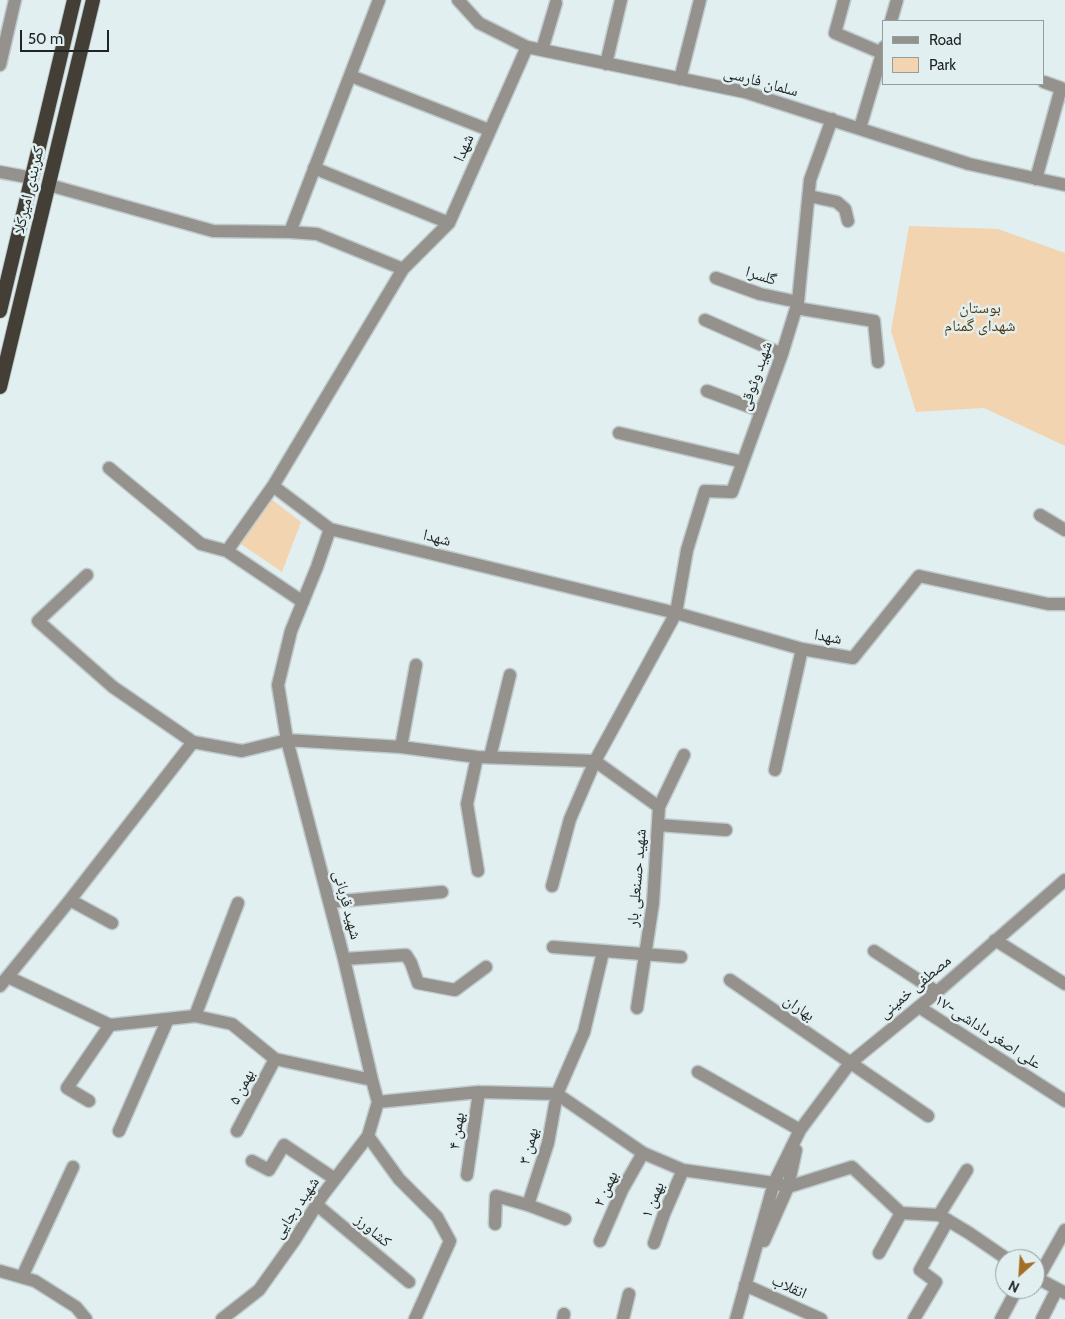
<!DOCTYPE html>
<html>
<head>
<meta charset="utf-8">
<style>
  body { margin:0 }
  #map { position:relative; width:1065px; height:1319px; overflow:hidden; background:#e1eff0; font-family:Cabin,sans-serif }
  canvas { display:block }
  .legend { position:absolute; left:882px; top:20px; width:162px; height:65px; box-sizing:border-box; background:#e1eff0; border:1px solid #939e9e; margin:0; padding:6px 9px; list-style:none; font-size:15px; color:#1f2424 }
  .legend li { display:flex; align-items:center; gap:10px; height:25px }
  .legend b { width:25px; border:1px solid #939e9e }
  .north { position:absolute; left:995px; top:1249px; width:50px; height:50px; box-sizing:border-box; background:#e1eff0; border:1px solid #939e9e; border-radius:50%; rotate:206deg; font-size:14px; font-weight:700; line-height:20px; text-align:center; color:#1f2424 }
  .north::after { content:''; display:block; margin:auto; width:18px; height:22px; background:#a26f26; clip-path:polygon(50% 0,100% 100%,50% 72%,0 100%) }
  .scale { position:absolute; left:20px; top:30px; width:89px; height:22px; box-sizing:border-box; border:2px solid #1f2424; border-top:0; padding-left:6px; font-size:15px; line-height:18px; white-space:nowrap; color:#1f2424; -webkit-text-stroke:4px #e1eff0; paint-order:stroke }
</style>
</head>
<body>
<div id="map">
<canvas width="1065" height="1319"></canvas>
<ul class="legend">
<li><b style="height:6px;background:#95928e"></b>Road</li>
<li><b style="height:14px;background:#f2d4b1"></b>Park</li>
</ul>
<div class="north">N</div>
<div class="scale">50 m</div>
</div>
<script>
const context = document.querySelector('canvas').getContext('2d');
context.lineJoin = 'round';
function paint(path, color) { context.fillStyle = color; context.fill(path, 'evenodd'); }
const shape = rows => new Path2D(rows.map(r => 'M' + r).join(''));
function trace(path, color, width, dash) { context.strokeStyle = color; context.lineWidth = width; context.lineCap = dash ? 'butt' : 'round'; context.setLineDash(dash || []); context.stroke(path); }
function drawText(font, color, halo, rows, align = 'center') {
  context.font = font + ' Cabin,"Noto Naskh Arabic",sans-serif'; context.lineWidth = 5; context.setLineDash([]); context.textBaseline = 'middle'; context.strokeStyle = halo; context.fillStyle = color; for (const [text, x, y, turn = 0] of rows) {
    context.save(); context.translate(x, y); context.rotate((+turn || 0) * Math.PI / 180); context.textAlign = isNaN(turn) ? turn : align; if (halo) context.strokeText(text, 0, 0); context.fillText(text, 0, 0); context.restore();
  }
}
paint(shape([
  [909,226,998,229,1065,253,1065,446,984,408,916,412,891,331],
  [266,495,301,522,282,572,232,538]
]), '#f2d4b1');
const minor = shape([
  [458,0,479,23,527,47,745,92,969,164,1065,185],
  [844,0,835,33,882,53],
  [891,21,897,0],
  [527,47,449,223,403,269,273,486,330,529,676,613,802,649,853,658,919,576,1048,604,1065,604],
  [542,50,556,3],
  [606,64,621,0],
  [0,65,15,0],
  [351,76,489,130],
  [680,79,700,0],
  [860,128,884,47],
  [314,168,449,223],
  [0,172,32,178],
  [1036,179,1061,88,1044,82],
  [49,185,213,231,290,232,317,234,403,269],
  [809,196,837,202,845,209,848,221],
  [290,232,379,0],
  [716,278,760,294,798,302],
  [796,308,874,321,878,362],
  [705,320,782,354],
  [707,391,761,411],
  [619,433,743,462],
  [109,468,201,544,227,551,273,486],
  [1040,515,1065,530],
  [330,529,317,567,291,631,278,685,287,740,344,959,372,1080],
  [227,551,303,602],
  [87,575,38,621,113,687,193,742],
  [401,747,416,665],
  [477,757,467,804,478,871],
  [490,757,510,675],
  [775,770,802,649],
  [658,825,726,830],
  [552,886,570,819,595,761,659,807],
  [70,900,112,923],
  [330,902,442,892],
  [995,940,1065,984],
  [553,947,681,957],
  [874,951,937,992],
  [344,959,406,955,411,963,418,983,455,990,486,967],
  [8,977,110,1025,195,1016,232,1024,275,1059,372,1080,378,1102,479,1092,557,1094,643,1153,683,1170,774,1183,788,1187,852,1167,901,1213,939,1215,969,1233,1007,1259],
  [730,980,928,1116],
  [0,986,70,900,193,742,242,751,287,740,401,747,477,757,595,761,676,613,687,550,705,491,732,492,782,354,798,302,810,180,832,119],
  [919,1007,1065,1101],
  [637,1008,653,903,659,807,684,755],
  [195,1016,238,903],
  [698,1072,800,1130],
  [89,1101,67,1088,110,1025],
  [119,1131,168,1019],
  [237,1131,275,1059],
  [368,1136,399,1179,437,1217,450,1241,415,1319],
  [252,1161,269,1170,284,1145,335,1179],
  [467,1175,479,1092],
  [317,1205,409,1282],
  [528,1205,548,1143,557,1094,584,1032,603,952],
  [939,1215,967,1170],
  [495,1224,496,1196,528,1205,565,1219],
  [600,1241,622,1190,643,1153],
  [764,1241,788,1187,796,1150],
  [654,1243,664,1214,683,1170],
  [879,1253,901,1213],
  [0,1271,35,1281,76,1307,86,1319],
  [22,1277,73,1167],
  [1035,1277,1065,1293],
  [1038,1278,1065,1230],
  [745,1285,821,1319],
  [222,1319,259,1290,294,1241,322,1196,368,1136,378,1102],
  [563,1319,564,1314],
  [623,1319,629,1294],
  [736,1319,774,1183,800,1130,850,1063,937,992,1065,880],
  [914,1319,936,1282,920,1270,948,1220],
  [1001,1319,1017,1289],
  [1042,1319,1057,1289]
]);
const trunk = shape([
  [0,311,74,0],
  [0,387,93,0]
]);
trace(minor, '#becacb', 15);
trace(trunk, '#becacb', 16);
trace(minor, '#95928e', 12);
trace(trunk, '#433e36', 14);
drawText('16px', '#1f2424', '#e1eff0', [
  ["سلمان فارسی",761,82,15],
  ["شهدا",464,148,-67],
  ["کمربندی امیرکلا",29,190,-77],
  ["گلسرا",761,276,17],
  ["شهید وثوقی",756,376,-71],
  ["شهدا",437,538,14],
  ["شهدا",828,637,10],
  ["شهید حسنعلی بار",637,878,-85],
  ["شهید قربانی",347,905,75],
  ["مصطفی خمینی",915,987,-40],
  ["بهاران",799,1008,35],
  ["علی اصغر داداشی-۱۷",988,1032,33],
  ["بهمن ۵",242,1087,-62],
  ["بهمن ۴",457,1131,-82],
  ["بهمن ۳",529,1146,-75],
  ["بهمن ۲",606,1189,-65],
  ["بهمن ۱",653,1200,-68],
  ["شهید رجایی",296,1208,-56],
  ["کشاورز",373,1231,40],
  ["انقلاب",789,1287,24]
]);
drawText('16px', '#573808', '#e1eff0', [
  ["بوستان",980,308],
  ["شهدای گمنام",980,326]
]);
</script>
</body>
</html>
